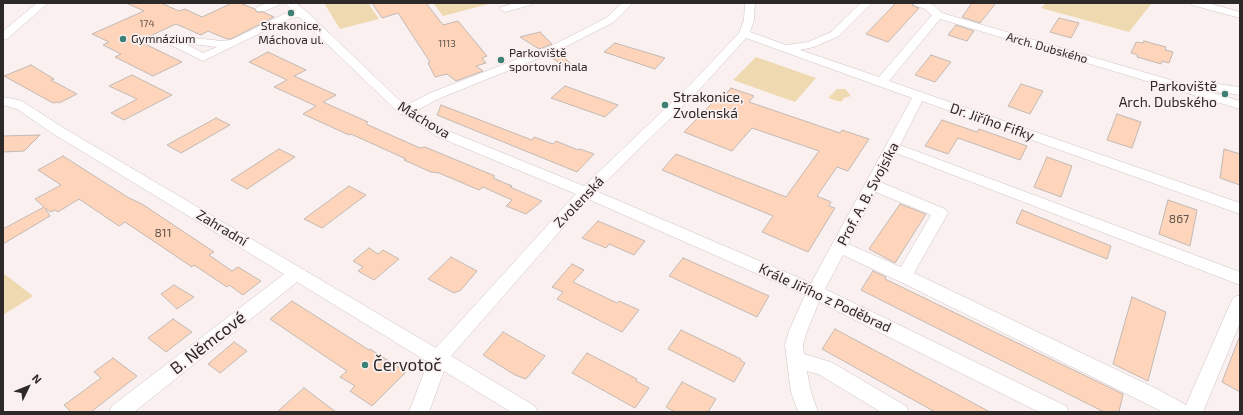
<!DOCTYPE html>
<html>
<head>
<meta charset="utf-8">
<style>
  body { margin:0 }
  #map { position:relative; width:1243px; height:415px; overflow:hidden; background:#fbf0f0; font-family:"Exo 2",sans-serif }
  canvas { display:block }
  .frame { position:absolute; inset:0; border:4px solid #2d2928; pointer-events:none }
  .north { position:absolute; left:8px; top:367px; width:40px; height:40px; -webkit-text-stroke:3px #fbf0f0; paint-order:stroke; rotate:47deg; font-size:11px; font-weight:700; line-height:16px; text-align:center; color:#2d2928 }
  .north::after { content:''; display:block; margin:auto; width:14px; height:18px; background:#2d2928; clip-path:polygon(50% 0,100% 100%,50% 72%,0 100%) }
</style>
</head>
<body>
<div id="map">
<canvas width="1243" height="415"></canvas>
<div class="frame"></div>
<div class="north">N</div>
</div>
<script>
const context = document.querySelector('canvas').getContext('2d');
context.lineJoin = 'round';
function paint(path, color) { context.fillStyle = color; context.fill(path, 'evenodd'); }
const shape = rows => new Path2D(rows.map(r => 'M' + r).join(''));
function trace(path, color, width, dash) { context.strokeStyle = color; context.lineWidth = width; context.lineCap = dash ? 'butt' : 'round'; context.setLineDash(dash || []); context.stroke(path); }
function drawText(font, color, halo, rows, align = 'center') {
  context.font = font + ' "Exo 2",sans-serif'; context.lineWidth = 3.5; context.setLineDash([]); context.textBaseline = 'middle'; context.strokeStyle = halo; context.fillStyle = color; for (const [text, x, y, turn = 0] of rows) {
    context.save(); context.translate(x, y); context.rotate((+turn || 0) * Math.PI / 180); context.textAlign = isNaN(turn) ? turn : align; if (halo) context.strokeText(text, 0, 0); context.fillText(text, 0, 0); context.restore();
  }
}
paint(shape([
  [324,3,368,3,379,19,340,29],
  [433,3,492,3,443,16],
  [1046,3,1152,3,1129,32,1041,8],
  [756,57,816,78,795,102,733,80],
  [837,89,845,89,851,96,844,98,841,102,828,98],
  [3,273,33,296,3,315]
]), '#eed9b0');
const building = shape([
  [126,3,161,3,179,11,185,9,202,17,232,3,240,3,255,9,257,12,263,12,274,17,231,39,227,39,208,31,201,35,176,24,139,41,182,62,153,76,115,57,121,54,103,45,109,42,92,34,144,11,126,3],
  [372,3,426,3,443,25,458,21,487,56,482,58,486,63,476,66,483,71,456,81,447,74,435,77,428,63,430,62,398,13,382,18,372,3],
  [896,3,912,3,913,6,919,8,888,42,866,34,896,3],
  [972,3,996,3,980,23,962,17,972,3],
  [1059,18,1079,23,1071,38,1050,32,1059,18],
  [956,25,974,31,967,41,948,35,956,25],
  [540,32,552,44,539,49,520,37,540,32],
  [1144,41,1166,47,1165,50,1173,52,1169,63,1162,61,1161,64,1137,57,1138,55,1131,53,1136,42,1143,43,1144,41],
  [615,43,665,58,655,69,604,52,615,43],
  [268,52,306,70,294,76,336,95,323,102,368,122,366,124,420,148,425,147,495,176,493,178,512,186,510,187,542,201,526,214,506,206,512,200,483,187,479,190,439,173,431,172,404,160,406,159,351,134,349,135,303,114,316,106,274,87,287,80,249,62,268,52],
  [559,52,571,64,567,68,549,56,559,52],
  [931,55,951,62,935,82,915,75,931,55],
  [31,65,54,79,51,80,77,94,59,103,57,102,53,103,4,76,31,65],
  [132,75,172,95,124,120,111,113,137,99,109,86,132,75],
  [1021,84,1043,91,1030,114,1008,106,1021,84],
  [565,86,618,105,605,117,551,98,565,86],
  [731,88,754,96,749,102,840,133,842,130,869,139,848,171,837,167,817,196,831,202,829,206,835,208,808,252,762,232,773,216,662,170,676,154,786,197,819,151,752,128,732,151,684,132,719,96,723,97,731,88],
  [441,105,532,140,534,137,553,144,556,141,578,150,580,149,594,154,577,172,437,115,441,105],
  [1117,114,1141,122,1132,148,1107,140,1117,114],
  [216,118,230,125,181,153,167,145,216,118],
  [942,120,977,132,979,129,1027,146,1020,160,958,138,948,154,925,146,942,120],
  [40,135,24,151,3,152,3,136,40,135],
  [279,149,295,157,247,189,231,180,279,149],
  [1224,149,1240,154,1240,185,1220,178,1224,149],
  [63,156,129,198,142,204,214,252,209,255,232,271,238,267,261,281,243,295,229,285,227,287,194,265,192,267,125,222,119,226,79,199,58,212,55,210,51,212,45,208,50,216,3,244,3,229,44,207,35,199,61,185,38,170,63,156],
  [1047,157,1072,166,1061,197,1034,187,1047,157],
  [349,186,366,195,322,228,304,219,349,186],
  [1168,200,1197,210,1190,246,1159,234,1168,200],
  [900,204,926,214,895,263,869,249,900,204],
  [1022,210,1111,246,1107,259,1016,223,1022,210],
  [598,221,631,235,645,241,634,255,609,244,606,248,582,238,598,221],
  [369,248,378,254,383,250,399,259,374,280,358,271,363,267,353,261,369,248],
  [451,257,477,271,461,290,454,293,428,279,451,257],
  [683,258,769,296,757,317,669,276,683,258],
  [572,264,584,270,573,282,617,303,619,301,639,310,622,332,557,299,563,292,552,287,572,264],
  [873,271,886,277,885,279,1123,394,1119,412,1104,412,861,290,873,271],
  [174,285,194,297,177,309,161,294,174,285],
  [1132,297,1166,312,1148,381,1113,364,1132,297],
  [292,301,369,350,370,349,406,372,372,406,350,391,355,386,340,377,347,371,270,319,292,301],
  [173,319,192,332,166,352,148,338,173,319],
  [835,329,990,412,935,412,822,349,835,329],
  [681,330,741,359,740,360,745,363,734,382,668,349,681,330],
  [503,332,545,356,526,379,515,375,483,355,503,332],
  [1239,338,1240,339,1240,392,1222,382,1239,338],
  [234,342,247,351,220,373,208,364,234,342],
  [587,353,637,379,636,381,649,388,635,408,572,373,587,353],
  [113,358,137,376,91,412,71,412,64,405,101,378,94,372,113,358],
  [682,382,716,399,708,412,675,412,666,407,682,382],
  [304,388,336,412,277,412,304,388]
]);
paint(building, '#fed4ba');
trace(building, '#c1b9b4', 1);
const minor = shape([
  [37,3,48,3,7,39,3,40,3,31,37,3],
  [266,3,280,3,279,5,265,11,257,11,256,9,257,7,266,3],
  [285,3,296,3,306,11,398,99,407,105,430,93,551,46,606,18,622,3,633,3,614,22,559,50,438,99,416,111,446,130,584,186,691,84,739,33,744,20,745,3,755,3,754,20,750,32,786,45,808,42,831,32,861,3,872,3,839,36,814,47,800,50,879,77,932,15,925,9,914,5,913,3,928,3,933,5,942,13,1198,88,1196,86,1198,83,1202,82,1240,87,1240,95,1200,89,1240,101,1240,109,940,19,889,81,1240,203,1240,214,922,101,900,145,1240,272,1240,285,896,153,880,182,945,209,948,213,914,273,1159,390,1186,405,1231,302,1234,297,1240,295,1240,323,1203,412,1163,412,909,286,843,255,825,289,1066,406,1069,412,1039,412,819,302,807,331,803,345,804,354,831,362,906,406,909,412,881,412,818,374,807,371,811,392,818,412,798,412,791,392,785,345,789,331,805,295,588,199,451,356,535,406,538,412,511,412,444,371,429,412,409,412,428,362,297,282,134,412,109,412,112,406,284,274,52,133,17,109,3,105,3,97,19,100,25,103,62,127,436,348,576,194,436,136,405,115,400,114,299,17,291,18,203,61,161,40,159,38,165,35,222,41,231,40,284,14,293,12,285,3],
  [746,38,912,98,811,283,596,191,699,90,746,38],
  [184,43,217,47,203,53,184,43],
  [876,192,931,215,901,267,848,244,876,192],
  [515,3,532,3,531,5,505,12,500,9,501,7,515,3],
  [1191,3,1208,3,1240,12,1240,18,1192,5,1191,3]
]);
trace(minor, '#cec3c2', 1);
paint(minor, '#fff');
for (const [x, y, r, color] of [
  [291,13,4,"#3d8175"],
  [123,39,4,"#3d8175"],
  [501,60,4,"#3d8175"],
  [1225,94,4,"#3d8175"],
  [665,105,4,"#3d8175"],
  [365,365,4,"#3d8175"]
]) { const dot = new Path2D(); dot.arc(x, y, r, 0, 2 * Math.PI); context.fillStyle = color; context.fill(dot); trace(dot, '#fbf0f0', 1.5); }
drawText('10px', '#61544c', null, [
  ["174",147,24],
  ["1113",447,44]
]);
drawText('12px', '#2d2928', '#fbf0f0', [
  ["Strakonice,",291,26,"center"],
  ["Máchova ul.",291,40,"center"],
  ["Gymnázium",131,39],
  ["Parkoviště",509,53],
  ["sportovní hala",509,67]
], 'left');
drawText('12px', '#2d2928', '#fbf0f0', [
  ["Arch. Dubského",1047,48,16]
]);
drawText('12px', '#61544c', null, [
  ["867",1179,219],
  ["811",163,233]
]);
drawText('14px', '#2d2928', '#fbf0f0', [
  ["Parkoviště",1217,86],
  ["Arch. Dubského",1217,102],
  ["Strakonice,",673,97,"left"],
  ["Zvolenská",673,113,"left"]
], 'right');
drawText('14px', '#2d2928', '#fbf0f0', [
  ["Máchova",424,120,31],
  ["Dr. Jiřího Fifky",992,122,19],
  ["Prof. A. B. Svojsíka",868,194,-62],
  ["Zvolenská",579,202,-46],
  ["Zahradní",222,228,31],
  ["Krále Jiřího z Poděbrad",825,298,25]
]);
drawText('17px', '#2d2928', '#fbf0f0', [
  ["B. Němcové",208,343,-38]
]);
drawText('17px', '#2d2928', '#fbf0f0', [
  ["Červotoč",373,365]
], 'left');
</script>
</body>
</html>
